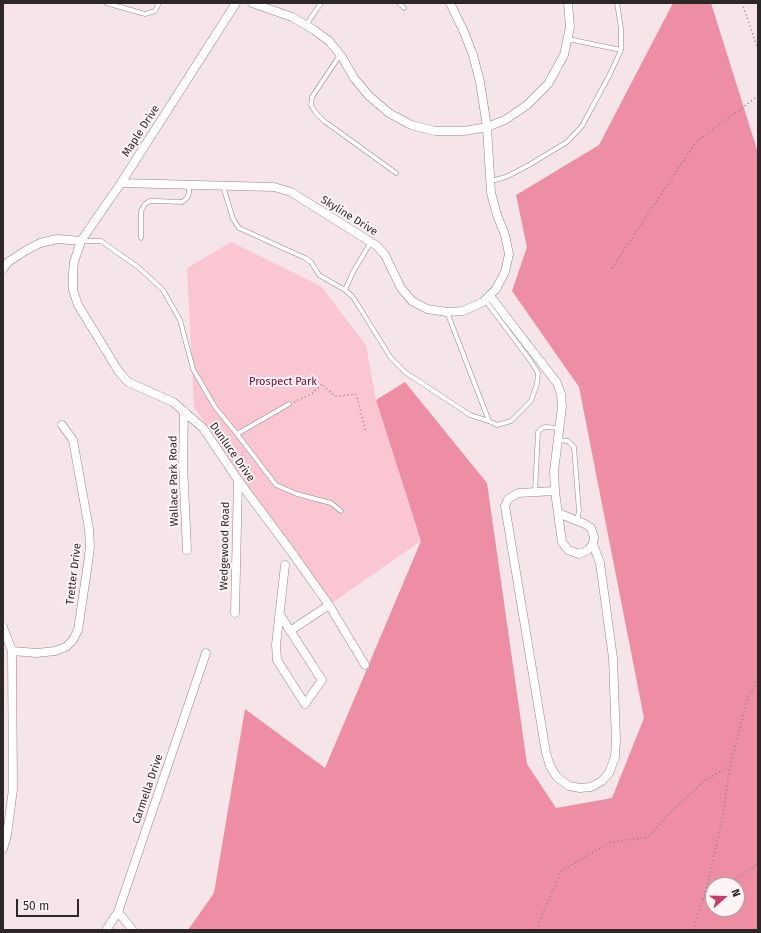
<!DOCTYPE html>
<html>
<head>
<meta charset="utf-8">
<style>
  body { margin:0 }
  #map { position:relative; width:761px; height:933px; overflow:hidden; background:#f6e5e8; font-family:"Fira Sans",sans-serif }
  canvas { display:block }
  .frame { position:absolute; inset:0; border:4px solid #2d2728; pointer-events:none }
  .north { position:absolute; left:705px; top:877px; width:40px; height:40px; box-sizing:border-box; background:#fef4f6; border:1px solid #aaa2a4; border-radius:50%; rotate:70deg; font-size:11px; font-weight:700; line-height:16px; text-align:center; color:#2d2728 }
  .north::after { content:''; display:block; margin:auto; width:14px; height:18px; background:#c83b6a; clip-path:polygon(50% 0,100% 100%,50% 72%,0 100%) }
  .scale { position:absolute; left:16px; top:899px; width:63px; height:18px; box-sizing:border-box; border:2px solid #2d2728; border-top:0; padding-left:5px; font-size:12px; line-height:14px; white-space:nowrap; color:#2d2728; -webkit-text-stroke:3px #fef4f6; paint-order:stroke }
</style>
</head>
<body>
<div id="map">
<canvas width="761" height="933"></canvas>
<div class="frame"></div>
<div class="north">N</div>
<div class="scale">50 m</div>
</div>
<script>
const context = document.querySelector('canvas').getContext('2d');
context.lineJoin = 'round';
function paint(path, color) { context.fillStyle = color; context.fill(path, 'evenodd'); }
const shape = rows => new Path2D(rows.map(r => 'M' + r).join(''));
function trace(path, color, width, dash) { context.strokeStyle = color; context.lineWidth = width; context.lineCap = dash ? 'butt' : 'round'; context.setLineDash(dash || []); context.stroke(path); }
function drawText(font, color, halo, rows, align = 'center') {
  context.font = font + ' "Fira Sans",sans-serif'; context.lineWidth = 4; context.setLineDash([]); context.textBaseline = 'middle'; context.strokeStyle = halo; context.fillStyle = color; for (const [text, x, y, turn = 0] of rows) {
    context.save(); context.translate(x, y); context.rotate((+turn || 0) * Math.PI / 180); context.textAlign = isNaN(turn) ? turn : align; if (halo) context.strokeText(text, 0, 0); context.fillText(text, 0, 0); context.restore();
  }
}
paint(shape([
  [231,242,321,286,366,345,376,400,421,541,329,605,194,407,187,268]
]), '#fac6d1');
paint(shape([
  [673,3,711,3,758,153,758,930,188,930,214,893,245,709,325,768,421,541,376,400,405,382,487,483,527,764,556,808,612,798,644,718,579,387,512,291,527,247,516,195,599,145],
  [713,885,737,885,737,909,713,909]
]), '#ee8ea5');
const service = shape([
  [106,3,145,14,155,11,159,3],
  [399,3,404,8],
  [306,25,321,3],
  [568,39,621,50],
  [340,55,312,97,311,105,316,113,324,121,396,173],
  [491,181,506,177,529,165,567,142,582,126,610,74,621,50,621,28,617,3],
  [223,186,233,219,239,228,305,258,311,262,319,275,345,290],
  [141,238,141,211,145,204,150,201,156,201,182,202,187,198,189,193,189,185],
  [81,241,101,241,138,267,163,290,180,320,193,369,215,407,237,434,289,404],
  [371,242,353,272,345,290,353,297,391,358,405,372,470,415,489,421],
  [447,312,489,421,497,425,511,421,531,401,537,384,538,373,530,360,485,300],
  [237,434,276,485,297,494,331,503,341,511],
  [558,440,568,441,574,447,579,511,577,521],
  [535,492,538,432,542,428,546,427,559,428]
]);
const minor = shape([
  [236,3,121,183,81,241,74,262,73,273,73,290,78,305,119,372,128,382,173,402,203,428,238,480,290,550,329,605,365,665],
  [252,3,292,17,314,30,329,41,342,57,354,78,369,96,389,113,411,125,435,131,464,131,487,127,505,120,527,105,548,84,564,55,570,27,568,3],
  [121,183,274,187,291,192,377,246,385,255,401,288,412,301,427,309,447,312,463,311,483,302,496,289,505,272,509,254,505,235,497,215,491,193,487,127,480,82,473,55,464,32,450,3],
  [3,269,8,262,25,251,40,243,57,239,81,241],
  [490,296,557,383,561,394,562,407,554,471,555,491,556,499,558,513,562,542,568,550,579,554,588,550,593,544,594,537,591,528,585,524,558,513],
  [184,411,183,464,187,550],
  [555,491,518,493,508,499,505,506,546,753,550,766,557,777,569,786,580,788,591,787,602,781,609,773,615,757,616,741,613,658,600,563,593,544],
  [235,613,238,480],
  [280,615,322,680,305,704,277,660,276,645,285,565],
  [3,627,12,651,13,789,7,835,3,849],
  [290,631,329,605],
  [12,651,37,653,55,651,66,647,73,640,78,630,88,563,90,547,89,529,73,440,62,425],
  [118,912,132,929],
  [106,930,118,912,206,653]
]);
trace(service, '#958689', 5);
trace(minor, '#958689', 9);
trace(shape([
  [742,3,758,49],
  [612,268,696,142,758,96],
  [294,402,313,393,322,384,335,396,339,396,355,394,357,397,366,433],
  [240,468,243,452],
  [725,885,758,864],
  [702,900,713,893],
  [536,930,561,871,611,842,648,837,666,817,704,781,730,766],
  [693,930,708,883,723,814,730,766,748,697,758,680]
]), '#8d8183', 1.5, [1, 3]);
trace(service, '#fff', 4);
trace(minor, '#fff', 8);
drawText('11px', '#2d2728', '#fef4f6', [
  ["Maple Drive",141,131,-57],
  ["Skyline Drive",349,216,32],
  ["Dunluce Drive",232,452,55],
  ["Wallace Park Road",174,481,-91],
  ["Wedgewood Road",225,546,-89],
  ["Tretter Drive",74,574,-83],
  ["Carmella Drive",148,789,-71]
]);
drawText('11px', '#780034', '#fef4f6', [
  ["Prospect Park",283,382]
]);
</script>
</body>
</html>
